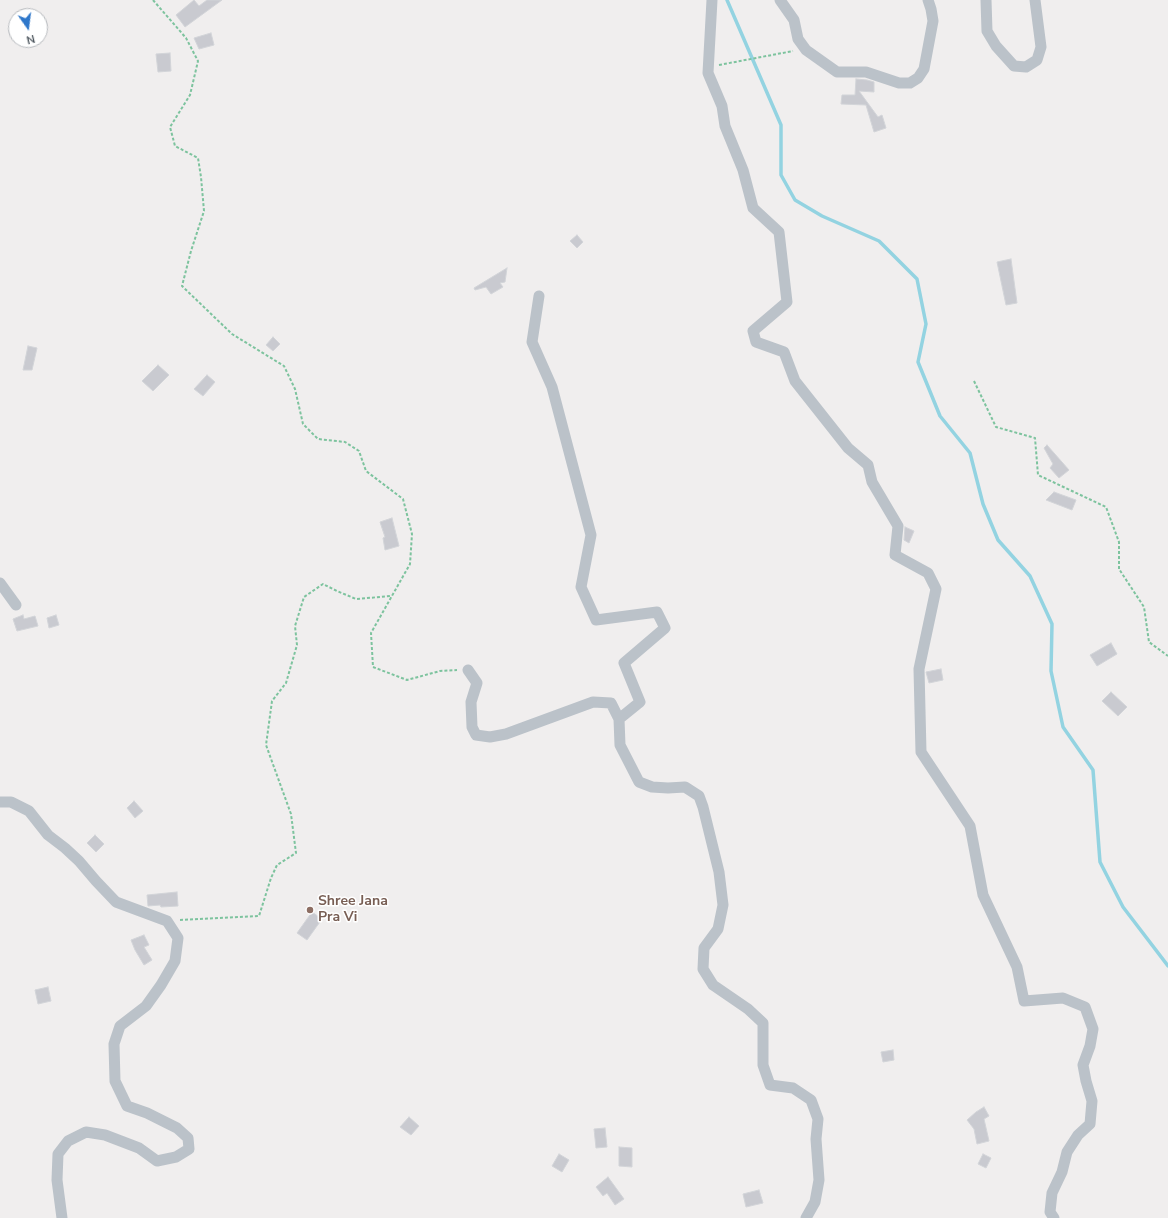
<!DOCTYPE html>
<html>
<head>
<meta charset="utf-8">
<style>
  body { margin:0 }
  #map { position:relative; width:1168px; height:1218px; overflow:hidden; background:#f0eeee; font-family:"Nunito Sans",sans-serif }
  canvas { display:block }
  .north { position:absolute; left:8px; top:8px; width:40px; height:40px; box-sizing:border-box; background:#fff; border:1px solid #b6b9bd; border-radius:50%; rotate:166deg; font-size:11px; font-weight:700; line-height:16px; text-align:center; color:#485159 }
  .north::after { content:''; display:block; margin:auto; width:14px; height:18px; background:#2e77ca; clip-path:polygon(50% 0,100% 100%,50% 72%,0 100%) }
</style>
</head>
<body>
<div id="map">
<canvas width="1168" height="1218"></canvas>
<div class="north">N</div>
</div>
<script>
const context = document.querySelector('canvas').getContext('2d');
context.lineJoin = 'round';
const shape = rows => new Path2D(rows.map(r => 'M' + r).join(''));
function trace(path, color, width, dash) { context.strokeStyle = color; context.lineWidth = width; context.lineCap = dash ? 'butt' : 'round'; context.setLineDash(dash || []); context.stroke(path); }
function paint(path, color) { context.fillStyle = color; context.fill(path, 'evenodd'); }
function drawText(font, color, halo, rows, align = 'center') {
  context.font = font + ' "Nunito Sans",sans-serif'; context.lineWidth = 3; context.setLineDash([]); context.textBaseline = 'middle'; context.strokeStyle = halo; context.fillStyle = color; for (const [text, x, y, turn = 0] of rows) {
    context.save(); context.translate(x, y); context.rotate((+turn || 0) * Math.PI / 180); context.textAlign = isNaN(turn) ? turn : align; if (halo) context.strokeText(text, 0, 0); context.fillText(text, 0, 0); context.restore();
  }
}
trace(shape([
  [727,0,781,125,781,175,795,200,822,216,879,241,917,279,926,324,918,362,940,416,970,453,983,504,998,540,1030,576,1052,624,1051,671,1063,727,1093,770,1100,862,1123,907,1168,966]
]), '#93d3e1', 3.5);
const building = shape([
  [194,0,199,6,207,0,222,0,185,27,176,15,194,0],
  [211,33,214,45,199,49,194,38,211,33],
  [170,53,171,71,158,72,156,54,170,53],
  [856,79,867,80,874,82,874,92,859,91,878,117,882,115,886,128,874,132,866,105,841,104,842,95,855,95,856,79],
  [577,235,583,242,577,248,570,241,577,235],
  [1011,259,1017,303,1006,305,997,262,1011,259],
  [507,268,505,282,500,283,503,287,491,294,486,287,475,290,474,288,507,268],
  [273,337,280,344,273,351,266,345,273,337],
  [28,346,37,348,32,370,23,370,28,346],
  [158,365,169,375,153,391,142,381,158,365],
  [207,375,215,382,203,396,194,389,207,375],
  [1047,445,1069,470,1059,478,1050,468,1053,464,1044,448,1047,445],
  [1054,492,1076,500,1072,510,1046,500,1054,492],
  [392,518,399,546,385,550,383,538,385,537,380,522,392,518],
  [905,527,914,531,909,543,904,540,905,527],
  [23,615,24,619,35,616,38,626,17,631,13,619,23,615],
  [56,615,59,625,49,628,47,618,56,615],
  [1111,643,1117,654,1097,666,1090,655,1111,643],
  [941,669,943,680,929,683,926,672,941,669],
  [1111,692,1127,707,1118,716,1102,701,1111,692],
  [134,801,143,811,135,818,127,808,134,801],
  [95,835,104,844,96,852,87,843,95,835],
  [177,892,178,906,161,907,160,905,148,906,147,895,177,892],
  [312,912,322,919,307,940,297,933,312,912],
  [144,935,149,945,144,947,152,960,144,965,135,950,131,940,144,935],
  [48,987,51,1001,38,1004,35,990,48,987],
  [893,1050,894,1060,883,1062,881,1052,893,1050],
  [984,1107,989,1116,984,1119,989,1141,977,1144,974,1129,967,1120,976,1112,984,1107],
  [409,1117,419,1126,411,1135,400,1127,409,1117],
  [605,1128,607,1147,596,1148,594,1129,605,1128],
  [619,1147,632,1148,632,1167,619,1166,619,1147],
  [559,1154,569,1160,562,1172,552,1166,559,1154],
  [983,1154,991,1158,986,1168,978,1164,983,1154],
  [608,1177,624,1199,615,1205,607,1193,603,1196,596,1187,608,1177],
  [759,1190,763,1203,746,1207,743,1194,759,1190]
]);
paint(building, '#c9cad0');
trace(building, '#d2d4d8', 1);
trace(shape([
  [153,0,186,38,198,61,190,95,170,127,175,146,198,158,201,177,204,211,191,251,182,286,232,334,284,366,295,389,303,424,318,439,345,442,359,451,366,471,403,499,412,534,410,564,371,633,373,667,407,680,440,671,457,670],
  [719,65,793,51],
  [974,381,996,427,1035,438,1038,475,1106,507,1119,542,1119,569,1144,607,1149,642,1168,656],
  [180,920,259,916,271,878,277,865,296,853,291,814,266,745,272,701,286,683,297,645,295,626,304,597,323,584,337,591,356,599,391,596]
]), '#7dc39e', 2, [3, 2]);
trace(shape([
  [712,0,708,73,722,106,725,126,743,170,753,208,779,232,787,302,753,331,756,342,784,352,795,381,848,448,868,465,872,482,898,526,895,555,928,573,936,589,919,669,921,752,970,826,983,895,1017,967,1024,1001,1063,998,1085,1007,1093,1029,1090,1046,1083,1065,1086,1081,1092,1101,1090,1124,1078,1135,1067,1152,1062,1172,1052,1193,1050,1212,1054,1218],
  [780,0,794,20,798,39,806,50,837,72,866,72,899,83,910,83,918,78,924,69,933,21,931,9,928,0],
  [986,0,987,31,996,46,1014,66,1026,67,1037,60,1041,47,1035,0],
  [539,296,532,342,552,387,591,535,581,587,596,620,657,612,665,628,624,663,640,702,619,719],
  [0,583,16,605],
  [468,670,477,683,471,702,472,727,476,735,490,737,506,734,593,702,611,703,619,719,620,745,639,782,652,787,668,788,685,787,699,796,703,807,719,872,723,905,718,929,704,948,703,969,713,985,748,1009,763,1023,763,1065,770,1085,793,1088,811,1100,818,1119,816,1139,819,1180,815,1202,806,1218],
  [0,802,11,802,29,811,48,835,65,848,79,861,96,881,116,902,167,921,178,938,175,961,161,985,146,1006,120,1026,114,1044,115,1081,127,1106,147,1113,177,1128,188,1138,189,1149,176,1157,157,1161,139,1148,105,1135,86,1132,68,1141,58,1154,57,1180,62,1218]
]), '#bbc2c9', 11);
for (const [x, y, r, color] of [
  [310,910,4,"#8d6e63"]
]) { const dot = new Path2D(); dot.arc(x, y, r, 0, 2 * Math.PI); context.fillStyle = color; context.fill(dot); trace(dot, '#fff', 1.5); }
drawText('bold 14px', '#785e54', '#fff', [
  ["Shree Jana",318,902],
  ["Pra Vi",318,918]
], 'left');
</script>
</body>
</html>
